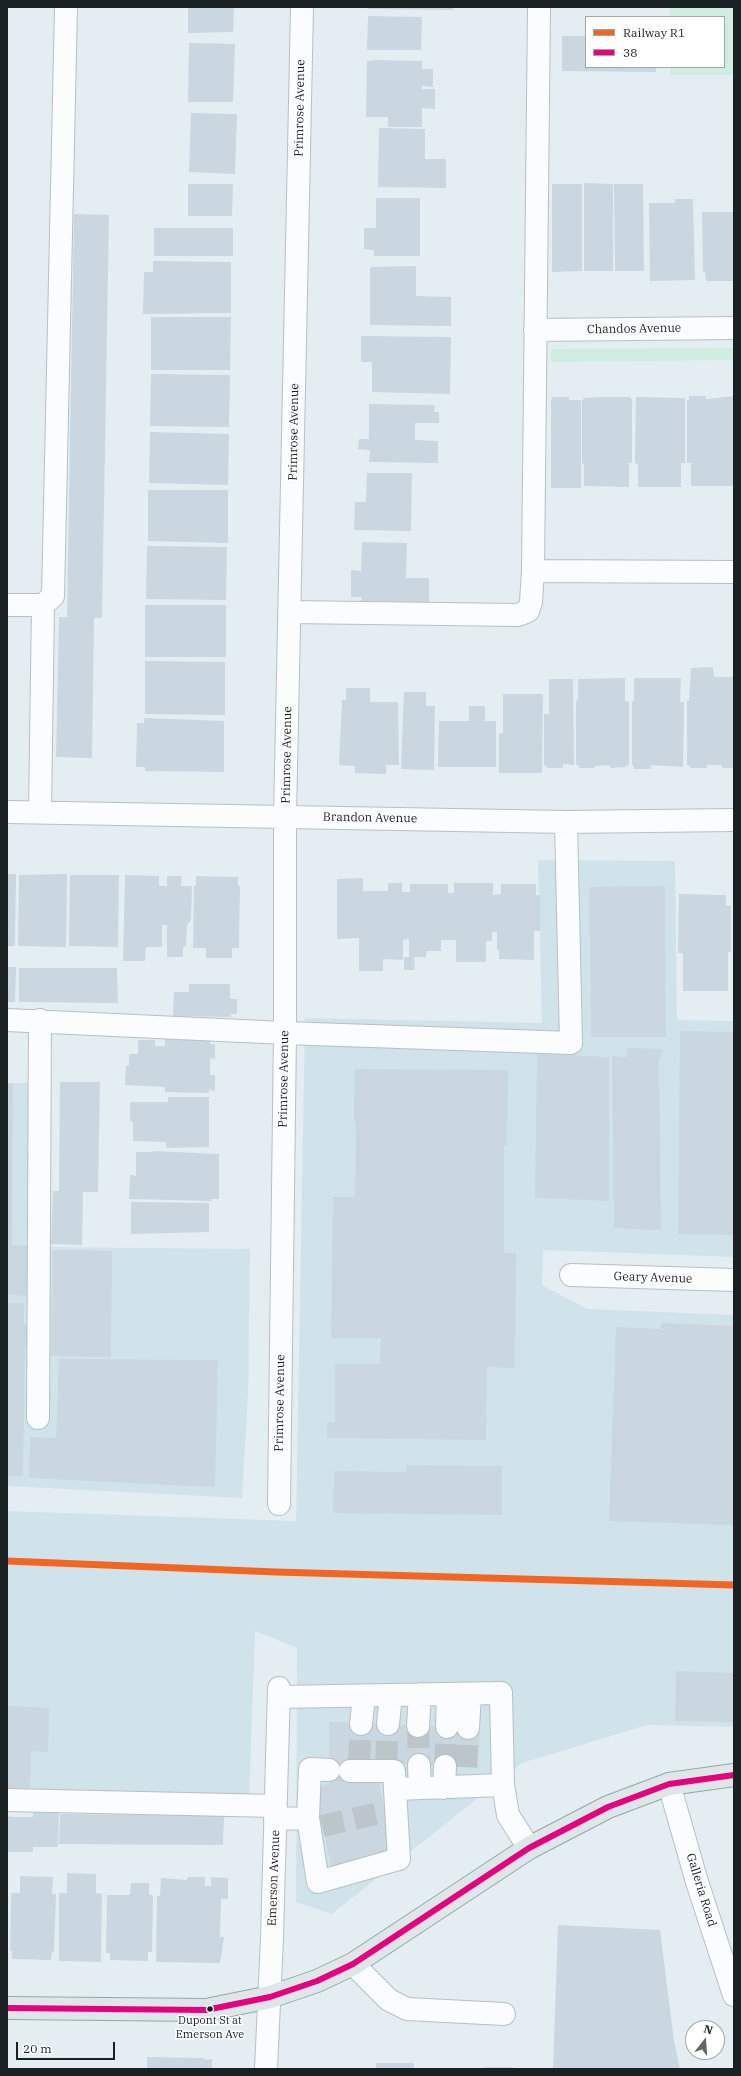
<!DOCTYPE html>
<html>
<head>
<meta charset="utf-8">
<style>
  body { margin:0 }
  #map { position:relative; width:741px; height:2076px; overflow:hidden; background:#e4eef2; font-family:"IBM Plex Serif",serif }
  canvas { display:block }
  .frame { position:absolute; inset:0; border:8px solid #1a2123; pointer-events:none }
  .legend { position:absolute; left:585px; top:16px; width:140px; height:52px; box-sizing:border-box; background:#fff; border:1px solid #a3a6a7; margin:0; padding:5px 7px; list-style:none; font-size:12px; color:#1a2123 }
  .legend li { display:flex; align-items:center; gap:8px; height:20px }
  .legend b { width:20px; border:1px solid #a3a6a7 }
  .north { position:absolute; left:685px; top:2020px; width:40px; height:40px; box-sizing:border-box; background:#fff; border:1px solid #a3a6a7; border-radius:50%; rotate:17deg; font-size:11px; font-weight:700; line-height:16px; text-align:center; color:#1a2123 }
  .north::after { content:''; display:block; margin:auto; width:14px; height:18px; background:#61696b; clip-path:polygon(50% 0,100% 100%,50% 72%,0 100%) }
  .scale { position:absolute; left:16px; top:2042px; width:99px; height:18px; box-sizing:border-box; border:2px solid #1a2123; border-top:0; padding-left:5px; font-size:12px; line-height:14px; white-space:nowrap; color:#1a2123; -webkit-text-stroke:3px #fff; paint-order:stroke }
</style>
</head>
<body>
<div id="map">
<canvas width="741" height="2076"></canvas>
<div class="frame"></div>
<ul class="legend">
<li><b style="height:5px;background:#f26522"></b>Railway R1</li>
<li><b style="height:5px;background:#e5007d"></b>38</li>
</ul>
<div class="north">N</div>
<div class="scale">20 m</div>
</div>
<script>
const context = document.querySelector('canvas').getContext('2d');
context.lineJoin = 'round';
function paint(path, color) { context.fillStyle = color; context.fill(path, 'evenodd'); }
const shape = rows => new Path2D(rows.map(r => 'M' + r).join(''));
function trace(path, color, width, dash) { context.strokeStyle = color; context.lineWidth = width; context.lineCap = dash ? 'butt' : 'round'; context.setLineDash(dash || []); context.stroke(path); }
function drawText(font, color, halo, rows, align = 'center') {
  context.font = font + ' "IBM Plex Serif",serif'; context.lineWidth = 3; context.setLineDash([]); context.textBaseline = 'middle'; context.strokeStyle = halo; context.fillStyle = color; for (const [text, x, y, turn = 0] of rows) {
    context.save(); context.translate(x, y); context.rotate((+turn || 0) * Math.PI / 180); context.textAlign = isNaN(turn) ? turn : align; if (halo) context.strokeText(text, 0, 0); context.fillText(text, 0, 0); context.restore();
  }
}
paint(shape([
  [538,860,675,861,677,1020,734,1021,734,1257,543,1250,542,1285,587,1309,734,1315,734,1727,647,1725,522,1763,332,1914,296,1902,297,1648,255,1631,249,1799,7,1795,7,1511,296,1521,305,1018,542,1023],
  [7,1083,47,1083,49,1247,250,1249,248,1394,242,1498,7,1486]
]), '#d0e3eb');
paint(shape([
  [670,7,734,7,734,75,670,75,670,67,724,67,724,17,670,17],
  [734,348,734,360,551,362,551,349]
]), '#cfede0');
paint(shape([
  [188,7,234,7,233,32,188,33],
  [367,7,453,7,453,10,367,9],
  [368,16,422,17,421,50,367,50],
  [562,36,586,36,586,67,656,67,656,72,562,71],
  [189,43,235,44,233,102,188,102],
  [377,60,422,61,422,69,433,69,433,87,422,86,422,89,435,89,435,109,422,108,422,127,388,127,388,117,366,117,367,61],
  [191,113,237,114,235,174,189,172],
  [379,128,425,129,425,159,446,159,446,188,378,187],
  [584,183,613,184,613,271,584,271],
  [188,184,233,184,232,216,188,216],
  [552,184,582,184,582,271,552,272],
  [614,184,643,184,644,271,615,271],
  [376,198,420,198,420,256,374,256,374,250,364,249,364,228,376,228],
  [675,199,693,199,695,280,650,281,649,203,675,203],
  [702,212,734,212,734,281,706,281,705,272,703,271],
  [74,214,109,215,102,618,94,618,92,758,56,757,59,617,67,617],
  [154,228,233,228,233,256,154,256],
  [153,261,231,262,231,313,143,314,144,272,153,272],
  [416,266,416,296,451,297,451,326,370,325,370,267],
  [151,317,231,317,230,370,151,370],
  [361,336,451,337,450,394,372,392,372,362,361,362],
  [151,374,230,375,229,427,150,426],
  [689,396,706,396,706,399,734,396,734,486,691,486,691,463,687,463,687,400,689,400],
  [553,397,569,397,569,400,581,400,581,488,551,488,551,400],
  [601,397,629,397,632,399,632,463,629,463,629,487,584,486,584,463,582,464,582,401,584,398],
  [636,397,685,398,685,463,681,463,681,487,638,487,638,464,635,463],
  [369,404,435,405,434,412,439,412,439,423,415,423,415,440,438,441,438,463,369,462,370,450,358,449,359,439,369,439],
  [150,432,229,434,228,485,149,483],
  [367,473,412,473,411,531,354,530,355,502,366,502],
  [148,490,228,490,228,543,148,541],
  [362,542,407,543,406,578,429,578,429,602,361,601,362,597,351,597,351,570,361,571],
  [147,546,227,547,226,600,146,599],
  [145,605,226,605,226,657,145,657],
  [145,661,225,662,225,715,145,714],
  [713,667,714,677,734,677,734,768,722,768,722,765,707,765,707,768,690,768,690,766,687,765,687,701,689,701,691,668],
  [625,678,625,701,629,701,629,765,627,765,626,767,610,768,610,765,594,766,595,768,579,768,579,765,576,765,576,701,578,700,578,679],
  [634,678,681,678,680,702,684,702,683,767,651,765,651,769,634,769,633,765,632,765,632,701,634,701],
  [549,679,573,679,574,765,563,764,563,768,547,768,547,766,544,765,544,714,549,714],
  [346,688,370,688,370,702,398,702,399,765,386,765,386,774,355,773,355,766,339,765,342,700,346,700],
  [404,692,426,692,426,706,435,706,434,770,401,769],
  [503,694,543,694,542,773,499,773,499,733,503,733],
  [469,706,485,706,485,721,496,721,496,767,438,767,439,721,469,721],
  [144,718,224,721,224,772,145,771,145,767,136,767,137,723,144,723],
  [7,874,16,874,15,946,7,946],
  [67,874,66,947,18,946,19,875],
  [70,875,119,875,118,947,69,946],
  [125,875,159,876,159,886,167,886,167,876,182,876,181,886,192,886,191,920,187,925,186,946,183,947,183,957,167,957,167,925,162,925,162,947,146,947,145,961,123,961],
  [196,876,238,877,238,886,240,886,239,948,232,948,232,958,206,958,206,948,193,948,194,886,196,886],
  [363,878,363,891,388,891,388,883,402,883,402,892,410,892,410,884,448,884,448,893,454,893,454,883,493,883,493,895,501,894,501,884,536,884,536,895,540,895,540,931,534,931,534,960,499,959,499,950,497,950,497,932,492,932,492,941,486,941,486,962,456,962,456,940,441,940,441,951,427,951,426,957,414,957,415,970,404,970,404,957,409,957,409,939,403,940,403,960,383,959,383,971,359,971,359,938,337,939,337,879],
  [665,886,666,1037,591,1037,589,887],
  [679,894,726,895,726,905,731,906,731,952,728,952,728,991,683,991,683,953,678,953],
  [7,967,16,967,15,1002,7,1002],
  [19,968,117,968,118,1003,19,1002],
  [189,984,230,984,230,999,237,999,237,1014,231,1014,231,1017,173,1016,174,992,189,992],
  [680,1031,734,1032,734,1235,678,1234],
  [165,1039,210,1040,210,1044,215,1044,215,1059,210,1058,210,1075,215,1075,215,1091,209,1090,209,1093,165,1092,165,1087,125,1085,126,1065,129,1066,129,1054,138,1054,138,1040,155,1040,155,1046,165,1046],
  [627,1048,662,1049,661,1058,659,1058,661,1230,614,1228,612,1056,626,1057],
  [537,1054,609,1057,609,1201,535,1198],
  [355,1069,508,1070,507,1146,504,1146,504,1253,516,1253,515,1368,487,1367,486,1440,327,1438,327,1422,335,1422,335,1364,380,1364,381,1338,331,1338,333,1197,355,1197,356,1127,354,1116],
  [60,1082,100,1082,98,1192,83,1192,82,1245,51,1244,53,1191,59,1191],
  [7,1083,13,1083,12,1245,34,1246,34,1296,7,1295],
  [168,1097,209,1097,209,1147,166,1148,166,1142,133,1141,133,1122,130,1121,130,1102,168,1102],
  [153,1151,219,1154,219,1199,211,1199,211,1201,129,1199,130,1175,136,1176,136,1152,153,1152],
  [131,1202,209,1203,209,1232,131,1234],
  [53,1250,112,1251,111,1357,51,1356],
  [7,1303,24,1303,24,1325,33,1325,33,1347,25,1346,23,1476,7,1476],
  [661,1323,734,1326,734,1525,609,1521,616,1327,661,1329],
  [59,1359,218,1360,215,1487,29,1478,30,1437,56,1438],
  [406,1465,502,1466,502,1515,333,1513,334,1471,406,1472],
  [676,1671,734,1673,734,1722,675,1721],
  [7,1706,49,1708,48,1752,31,1751,30,1796,7,1796],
  [329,1722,480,1728,478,1768,349,1761,377,1774,394,1855,331,1866,314,1788,330,1783],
  [33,1812,59,1812,58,1847,33,1847,33,1852,7,1852,7,1815,10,1817,33,1817],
  [60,1814,224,1816,223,1845,59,1844],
  [67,1873,96,1874,96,1893,102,1894,101,1962,59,1961,59,1893,67,1893],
  [20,1876,53,1877,52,1894,56,1894,54,1952,52,1952,51,1960,12,1959,12,1951,10,1951,11,1893,20,1893],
  [188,1877,205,1877,205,1886,211,1886,211,1877,228,1878,228,1899,221,1899,220,1937,224,1937,220,1963,156,1962,157,1896,160,1896,161,1878,187,1880],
  [131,1883,149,1883,149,1895,153,1895,152,1952,148,1952,148,1961,110,1960,110,1953,106,1953,107,1895,130,1895],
  [558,1925,660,1930,674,2041,680,2069,553,2069],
  [147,2057,204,2058,205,2060,212,2059,212,2069,147,2069],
  [376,2063,414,2063,414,2069,376,2069],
  [485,2067,513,2067,513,2069,485,2069]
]), '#cad6e0');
trace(shape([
  [418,1726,419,1765],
  [359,1762,361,1724],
  [386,1763,388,1724],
  [445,1766,447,1727],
  [466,1767,468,1728],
  [322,1826,385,1812]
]), '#bcc5c9', 22, [22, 11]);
const minor = shape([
  [535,330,734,328],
  [533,571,734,572],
  [7,605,43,605],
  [290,612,518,615,528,611,531,602,533,571,539,7],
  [7,812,566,822,734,820],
  [40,812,43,605,53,596,66,7],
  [7,1020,285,1033,571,1043,566,822],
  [571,1275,734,1280],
  [38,1418,40,1020],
  [279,1504,285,1033,285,816,302,7],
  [279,1697,501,1693,503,1785,508,1815,529,1848],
  [361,1724,364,1696],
  [388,1724,391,1695],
  [418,1726,420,1694],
  [447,1727,448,1694],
  [468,1728,470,1694],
  [419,1765,420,1788],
  [350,1771,394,1771,395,1789],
  [669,1784,697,1882,734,1995],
  [444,1788,445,1766],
  [7,1800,276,1806],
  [308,1818,310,1769,329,1770],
  [275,1819,308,1818,318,1882,399,1859,395,1789,503,1785],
  [353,1964,389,2000,407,2009,504,2014],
  [266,2069,272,1938,279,1688]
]);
const major = shape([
  [7,2008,206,2010,270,1997,317,1981,353,1964,529,1848,608,1807,669,1784,734,1775]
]);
trace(minor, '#b7bfc2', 24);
trace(major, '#95a6a8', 24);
trace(minor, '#fbfcfd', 22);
trace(major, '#dee7e7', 22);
trace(shape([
  [7,2008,206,2010,270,1997,317,1981,353,1964,529,1848,608,1807,669,1784,734,1775]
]), '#e5007d', 6);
trace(shape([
  [7,1561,276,1572,734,1585]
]), '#f26522', 7);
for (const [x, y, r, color] of [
  [210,2009,3.5,"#1a2123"]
]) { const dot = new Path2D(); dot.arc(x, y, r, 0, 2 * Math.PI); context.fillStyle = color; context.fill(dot); trace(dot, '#fff', 1.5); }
drawText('11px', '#1a2123', '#fff', [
  ["Dupont St at",210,2021],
  ["Emerson Ave",210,2035]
]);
drawText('12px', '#1a2123', '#fff', [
  ["Primrose Avenue",300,108,-89],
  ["Chandos Avenue",634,329,-1],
  ["Primrose Avenue",294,432,-89],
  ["Primrose Avenue",287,755,-89],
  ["Brandon Avenue",370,818,1],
  ["Primrose Avenue",284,1079,-89],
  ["Geary Avenue",653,1278,2],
  ["Primrose Avenue",280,1403,-89],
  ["Emerson Avenue",274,1878,-88],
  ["Galleria Road",701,1890,73]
]);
</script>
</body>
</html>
